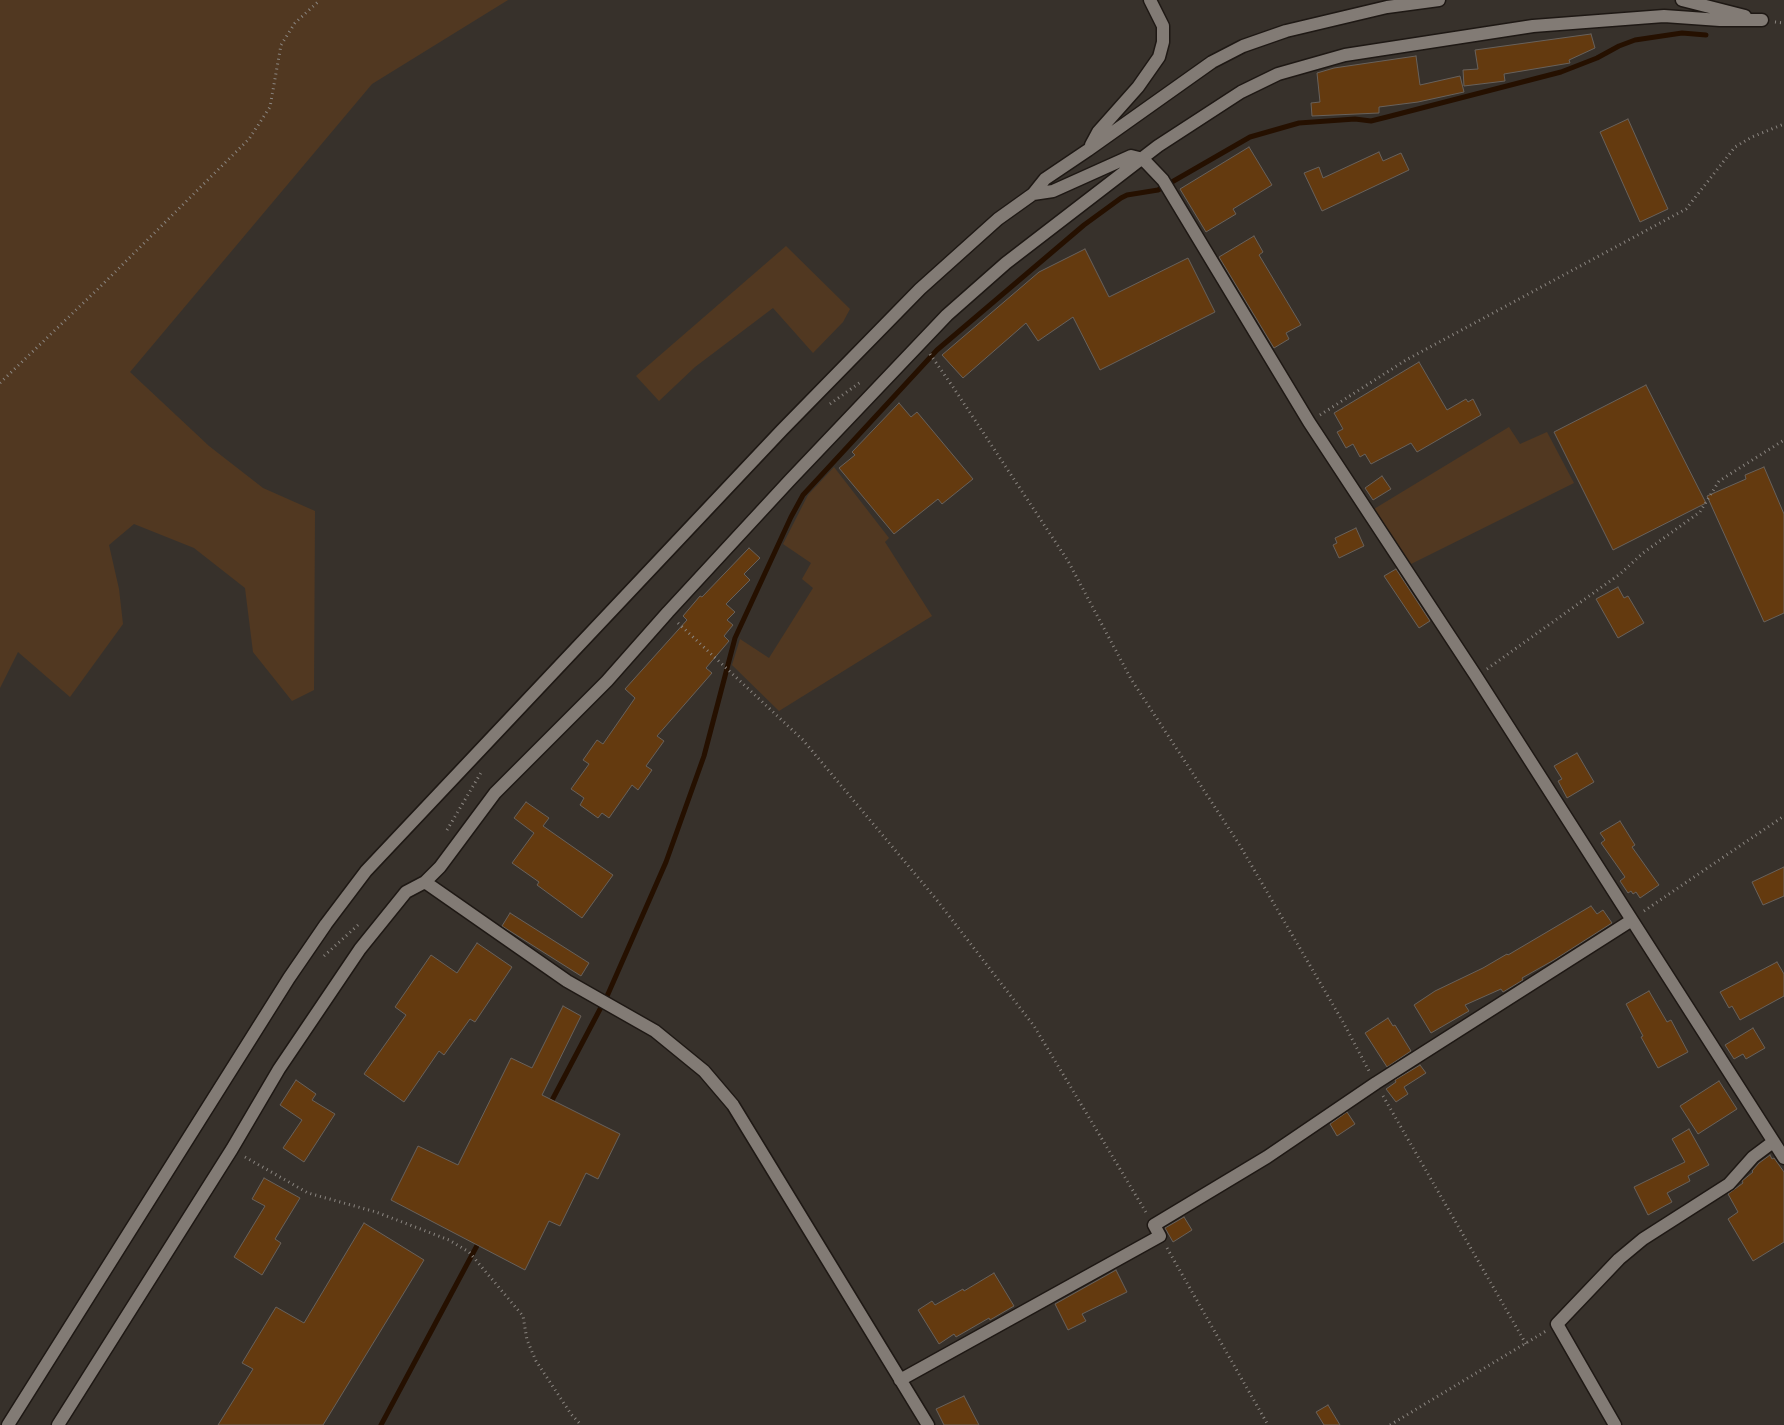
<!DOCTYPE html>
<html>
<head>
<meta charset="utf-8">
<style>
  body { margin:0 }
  canvas { display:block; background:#37312b }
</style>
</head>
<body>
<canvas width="1784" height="1425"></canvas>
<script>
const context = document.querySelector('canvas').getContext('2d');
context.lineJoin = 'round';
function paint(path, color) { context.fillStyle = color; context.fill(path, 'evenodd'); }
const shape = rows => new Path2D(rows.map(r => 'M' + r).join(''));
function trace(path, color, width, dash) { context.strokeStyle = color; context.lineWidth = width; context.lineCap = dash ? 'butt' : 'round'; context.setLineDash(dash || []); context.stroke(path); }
paint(shape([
  [0,0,508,0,372,84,130,372,209,446,263,488,315,511,314,690,292,701,253,652,245,588,194,548,134,524,109,545,119,589,123,624,70,697,18,652,0,688],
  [786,246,850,309,843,322,813,353,773,308,695,367,659,401,636,376],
  [1509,427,1520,444,1547,432,1574,483,1411,564,1374,509],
  [834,467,889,538,885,542,932,616,779,711,732,665,740,639,769,658,813,588,802,579,811,563,783,544,808,495]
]), '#513821');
trace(shape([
  [549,1106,608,994,666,862,704,756,735,638,791,517,803,495,937,350,1084,225,1121,198,1127,195,1158,190,1250,137,1299,123,1355,119,1371,121,1387,117,1561,72,1597,58,1619,46,1635,40,1682,33,1706,35],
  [381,1425,480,1240]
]), '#251000', 5);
const building = shape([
  [1591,34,1595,48,1569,60,1570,63,1504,74,1505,81,1464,86,1463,70,1478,69,1475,50,1591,34],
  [1416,56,1420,85,1460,76,1464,92,1418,102,1379,107,1379,113,1312,116,1311,103,1320,102,1317,73,1334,68,1416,56],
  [1628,119,1668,209,1640,222,1600,132,1628,119],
  [1249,147,1272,185,1233,209,1236,214,1206,232,1180,189,1249,147],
  [1379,152,1383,161,1401,153,1409,170,1322,211,1304,173,1319,167,1323,178,1379,152],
  [1254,236,1263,252,1259,255,1301,325,1286,333,1289,339,1274,348,1219,257,1254,236],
  [1085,249,1109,297,1188,258,1215,312,1100,370,1073,317,1038,341,1026,323,963,378,942,355,1039,272,1085,249],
  [1419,362,1447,410,1466,399,1468,402,1473,399,1481,415,1417,452,1411,443,1371,464,1365,454,1360,457,1353,444,1346,448,1337,432,1343,429,1334,413,1419,362],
  [1646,385,1706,503,1613,550,1554,432,1646,385],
  [899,403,911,417,917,412,973,479,942,504,938,499,894,534,839,468,855,455,852,452,899,403],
  [1764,467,1784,514,1784,613,1764,622,1707,496,1746,479,1745,475,1764,467],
  [1382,476,1391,489,1373,500,1365,488,1382,476],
  [1356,528,1364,546,1339,558,1333,545,1337,543,1335,538,1356,528],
  [749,548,760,558,744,574,750,580,726,604,735,612,727,620,733,625,724,636,729,641,706,668,712,673,657,736,664,741,646,766,652,770,638,790,632,785,609,818,602,813,598,818,580,805,584,798,571,789,589,764,583,760,597,740,603,744,635,698,625,689,687,620,683,616,700,596,702,597,749,548],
  [1396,569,1430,621,1419,628,1384,576,1396,569],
  [1618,587,1624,598,1628,596,1644,623,1618,638,1596,599,1618,587],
  [1577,753,1594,782,1567,798,1558,781,1562,779,1554,766,1577,753],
  [526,802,549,818,543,826,613,875,582,918,537,885,539,882,512,863,534,833,514,818,526,802],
  [1620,821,1635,845,1632,847,1659,885,1640,898,1636,892,1633,894,1631,891,1628,893,1620,881,1625,877,1601,843,1605,840,1600,833,1620,821],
  [1784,867,1784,896,1763,905,1752,882,1784,867],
  [1591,906,1597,914,1603,910,1612,923,1554,960,1522,978,1523,980,1503,992,1501,989,1465,1005,1469,1011,1431,1033,1414,1005,1435,991,1483,968,1507,954,1508,955,1591,906],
  [510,913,589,963,581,976,502,926,510,913],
  [477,943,512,967,475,1022,470,1019,444,1055,439,1051,404,1102,364,1074,406,1015,395,1007,431,955,457,973,477,943],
  [1777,962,1784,974,1784,996,1740,1020,1732,1006,1729,1008,1720,992,1777,962],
  [1649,991,1667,1022,1671,1020,1688,1052,1658,1068,1641,1037,1643,1036,1626,1004,1649,991],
  [563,1006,581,1016,542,1095,620,1134,598,1179,586,1173,560,1226,549,1221,525,1270,391,1200,418,1146,458,1165,511,1058,532,1068,563,1006],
  [1388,1018,1393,1026,1395,1025,1411,1051,1387,1067,1365,1033,1388,1018],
  [1753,1028,1765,1048,1746,1059,1743,1054,1734,1059,1725,1045,1753,1028],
  [1420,1065,1426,1073,1404,1087,1408,1094,1396,1102,1386,1089,1396,1082,1395,1080,1420,1065],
  [296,1080,316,1094,312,1100,335,1114,304,1162,283,1148,302,1120,280,1105,296,1080],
  [1719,1081,1737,1109,1698,1134,1680,1106,1719,1081],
  [1347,1112,1355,1124,1337,1136,1330,1124,1347,1112],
  [1689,1129,1709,1165,1688,1176,1690,1181,1667,1193,1672,1202,1648,1215,1634,1187,1685,1162,1672,1139,1689,1129],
  [1770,1155,1772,1159,1774,1158,1784,1172,1784,1242,1753,1261,1728,1219,1738,1212,1728,1194,1743,1183,1742,1181,1753,1172,1752,1171,1759,1163,1770,1155],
  [264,1178,300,1198,275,1239,281,1243,262,1275,234,1257,265,1206,252,1199,264,1178],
  [1184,1217,1192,1230,1173,1242,1165,1228,1184,1217],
  [364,1223,424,1260,323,1425,218,1425,253,1369,242,1363,276,1307,304,1323,364,1223],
  [1116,1270,1127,1292,1082,1314,1086,1321,1068,1330,1055,1304,1116,1270],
  [994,1273,1014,1306,990,1320,989,1318,956,1337,954,1334,939,1344,918,1310,932,1301,935,1305,963,1289,964,1291,994,1273],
  [964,1396,979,1425,944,1425,936,1409,964,1396],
  [1328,1405,1340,1425,1324,1425,1316,1412,1328,1405]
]);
paint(building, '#643a0f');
trace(building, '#68615b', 1);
const minor = shape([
  [1682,0,1745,16],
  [1091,145,1098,132,1138,87,1159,57,1163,42,1163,26,1150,0],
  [1033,194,1053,191,1131,156,1143,159,1163,180,1309,422,1476,676,1784,1158],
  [425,882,567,981,655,1031,704,1071,733,1105,928,1425],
  [900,1380,1160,1236,1154,1225,1267,1157,1376,1083,1632,920],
  [8,1425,289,978,326,924,366,871,782,430,920,289,998,219,1033,194,1045,179,1088,150,1212,62,1243,46,1286,31,1387,7,1439,0],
  [58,1425,232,1149,279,1069,360,949,406,892,425,882,440,867,495,793,607,681,668,612,790,480,947,315,1006,263,1158,146,1241,92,1278,74,1345,55,1533,26,1664,16,1720,20,1762,20],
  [1615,1425,1557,1324,1619,1259,1643,1239,1729,1184,1753,1157,1773,1142]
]);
trace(minor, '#1e1814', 15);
trace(shape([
  [1775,22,1784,23],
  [930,354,953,387,1068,561,1131,679,1239,844,1343,1022,1369,1071],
  [0,383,103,284,249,139,270,107,281,45,295,23,320,0],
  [830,404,862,381],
  [1320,415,1406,360,1686,209,1735,147,1752,137,1784,124],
  [678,623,803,740,936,899,1034,1026,1147,1214],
  [1487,669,1620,574,1643,553,1700,512,1719,481,1784,440],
  [447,830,482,771],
  [1644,911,1784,816],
  [324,956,358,925],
  [1383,1096,1526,1344],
  [245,1157,308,1193,376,1212,449,1240,469,1252,523,1316,527,1340,536,1361,571,1414,581,1425],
  [1167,1248,1268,1425],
  [1390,1425,1546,1331]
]), '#8b8681', 3, [1, 4]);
trace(minor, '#827b75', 12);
</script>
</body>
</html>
